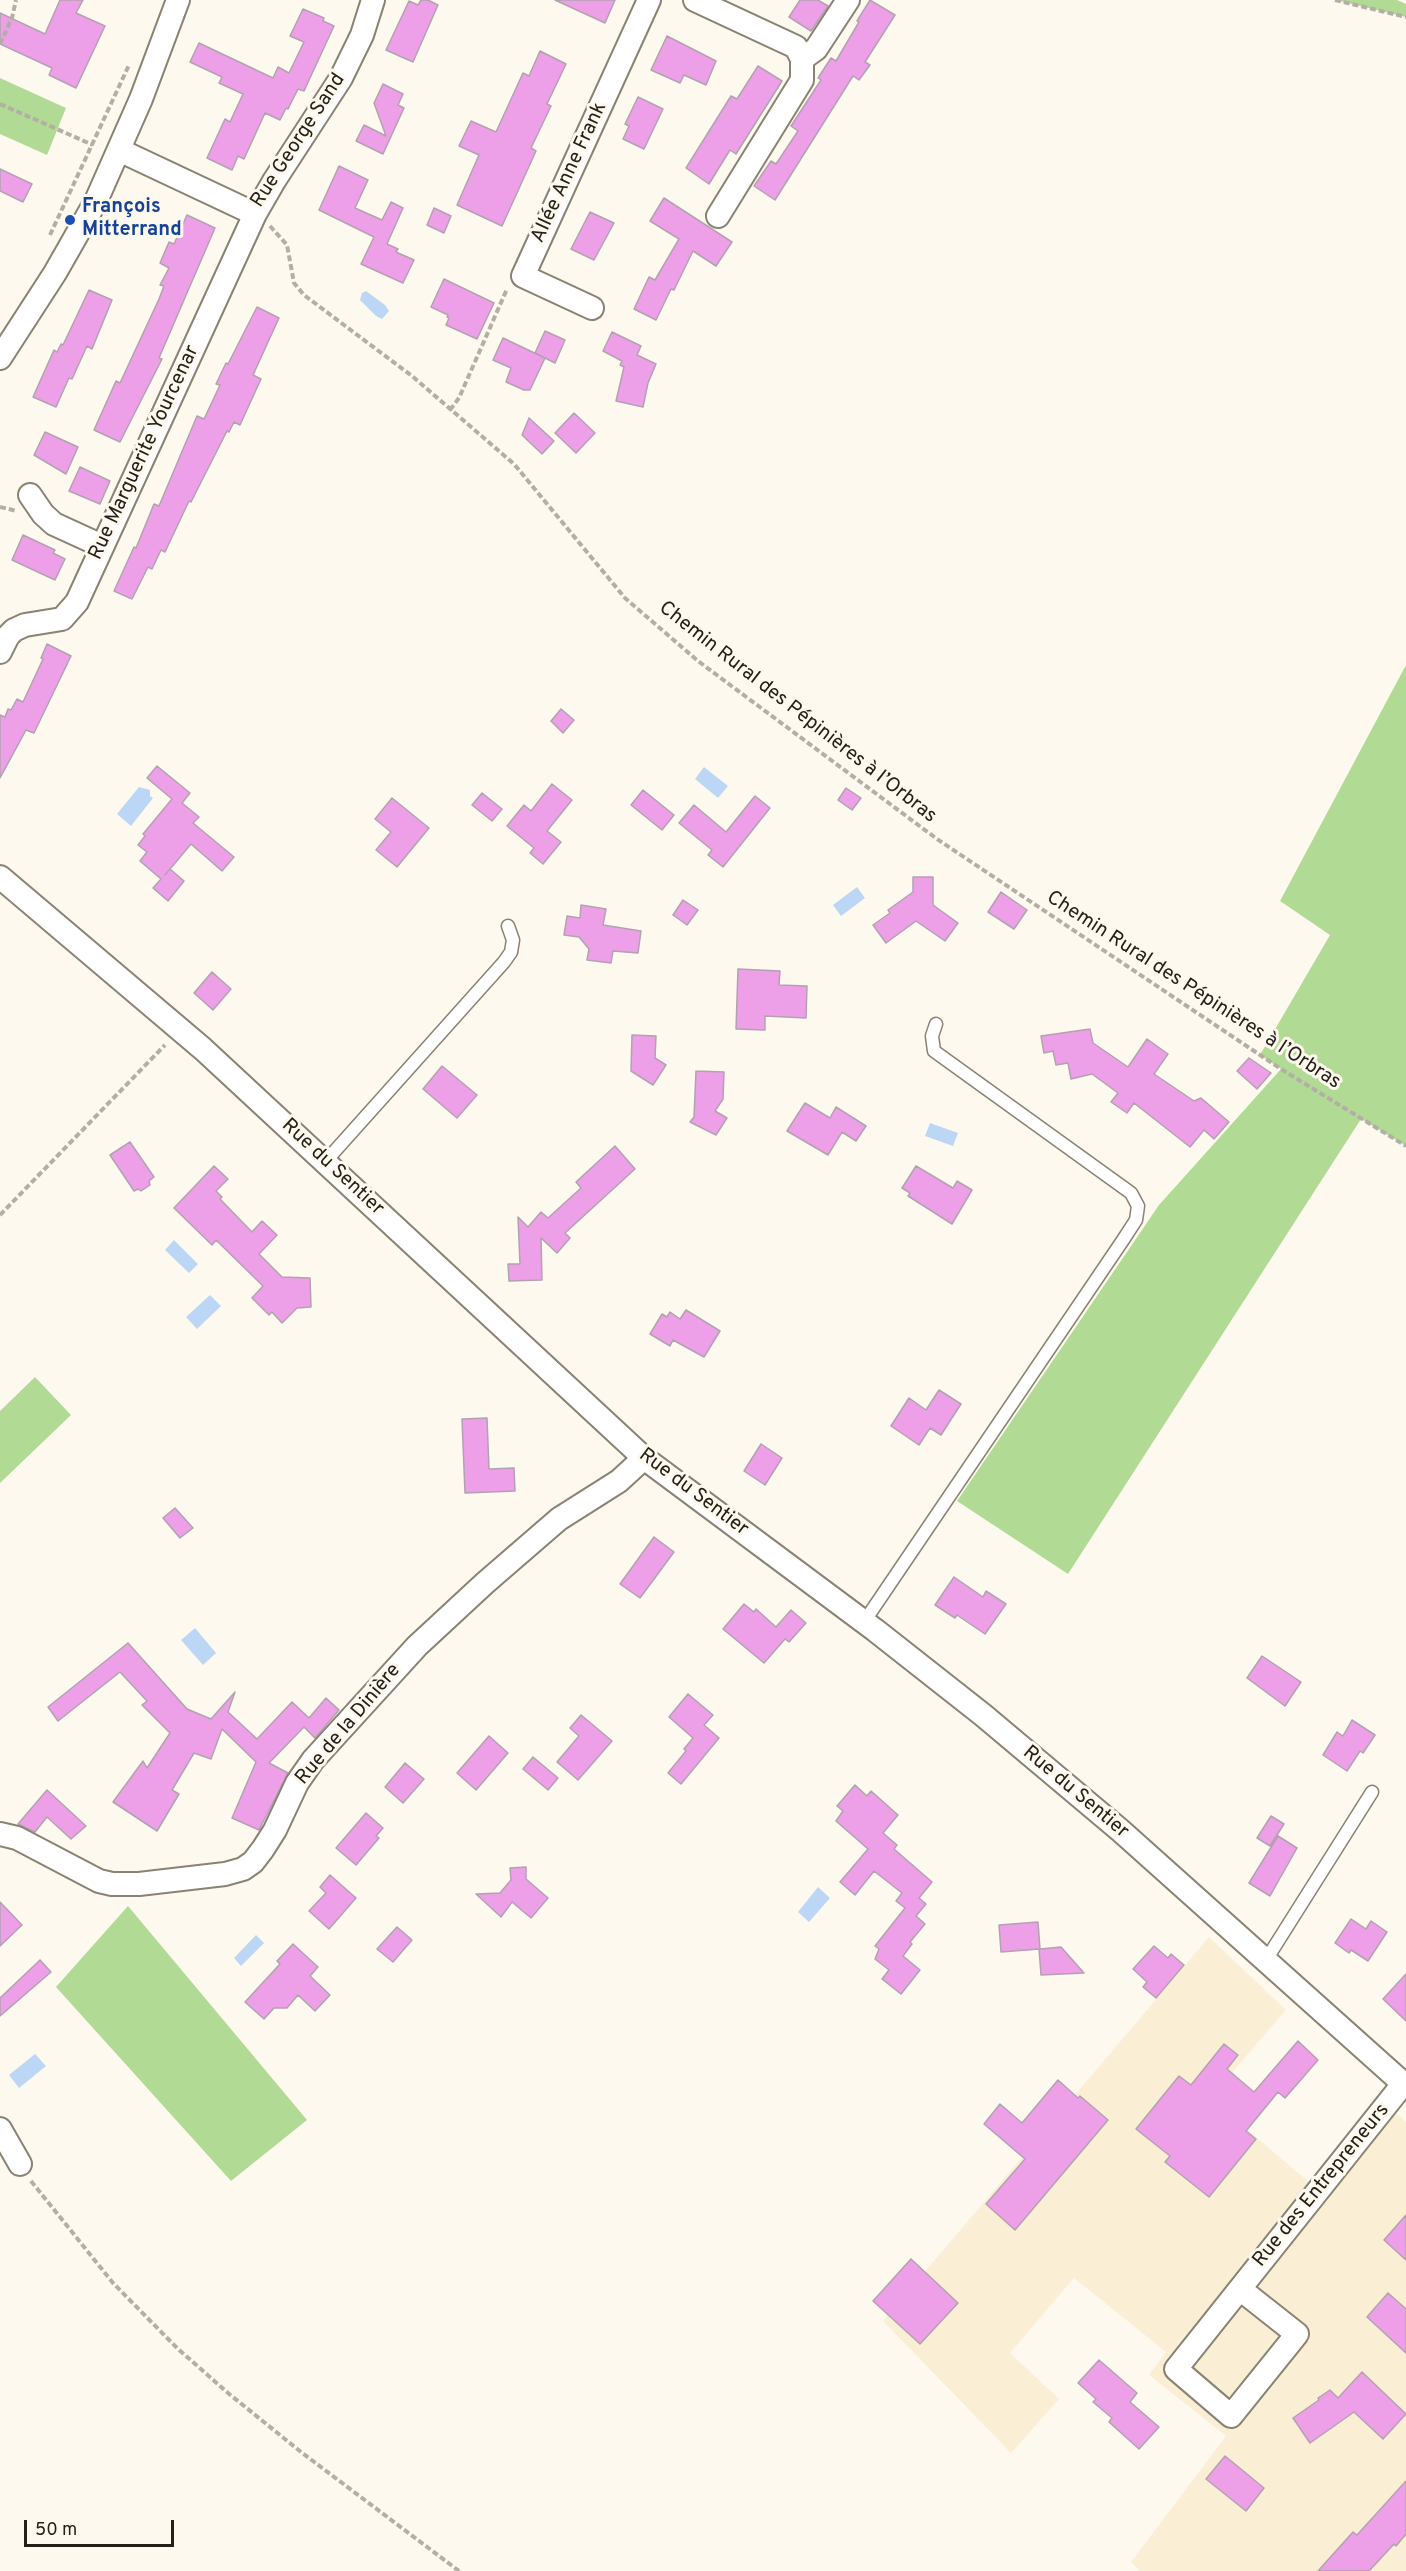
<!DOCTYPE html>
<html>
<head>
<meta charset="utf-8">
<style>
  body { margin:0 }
  #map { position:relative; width:1406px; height:2571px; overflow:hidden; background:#fef9ee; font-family:Overpass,sans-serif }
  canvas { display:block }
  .scale { position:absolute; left:24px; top:2520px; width:150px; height:27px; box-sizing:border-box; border:3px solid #24211a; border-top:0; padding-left:8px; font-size:18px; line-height:21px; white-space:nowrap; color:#24211a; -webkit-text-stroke:4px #fef9ee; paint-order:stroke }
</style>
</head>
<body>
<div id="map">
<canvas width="1406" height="2571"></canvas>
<div class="scale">50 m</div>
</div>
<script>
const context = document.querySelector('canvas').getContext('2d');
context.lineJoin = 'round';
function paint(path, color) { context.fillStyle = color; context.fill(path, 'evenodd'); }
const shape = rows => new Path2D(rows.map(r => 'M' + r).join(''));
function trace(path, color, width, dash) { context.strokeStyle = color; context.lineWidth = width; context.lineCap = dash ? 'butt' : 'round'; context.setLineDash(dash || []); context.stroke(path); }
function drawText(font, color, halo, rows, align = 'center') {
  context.font = font + ' Overpass,sans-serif'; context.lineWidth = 6; context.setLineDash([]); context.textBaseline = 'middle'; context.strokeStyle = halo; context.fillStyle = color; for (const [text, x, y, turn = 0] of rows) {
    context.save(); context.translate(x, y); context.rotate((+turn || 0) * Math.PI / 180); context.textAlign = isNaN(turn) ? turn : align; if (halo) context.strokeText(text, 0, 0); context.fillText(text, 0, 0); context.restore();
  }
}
paint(shape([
  [1209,1937,1286,2010,1210,2098,1309,2182,1379,2098,1406,2122,1406,2571,1140,2571,1131,2562,1226,2436,1149,2375,1166,2352,1074,2278,1010,2353,1059,2399,1011,2453,883,2321]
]), '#faeed5');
paint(shape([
  [1335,0,1397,0,1406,4,1406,17],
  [0,78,66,108,47,155,0,134],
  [1406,665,1406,1146,1361,1119,1068,1574,957,1501,1159,1205,1281,1069,1260,1055,1330,935,1280,901],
  [35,1377,71,1415,0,1483,0,1411],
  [128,1906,307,2120,231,2181,56,1987]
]), '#b1da94');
paint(shape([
  [366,291,385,305,389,311,382,319,376,316,360,300,362,293],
  [704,767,728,786,718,798,695,779],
  [139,787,150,790,150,796,153,798,131,826,117,814],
  [857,887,865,898,841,916,833,905],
  [930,1123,958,1133,953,1146,925,1136],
  [174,1240,198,1264,189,1273,165,1250],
  [210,1295,221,1306,197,1329,186,1317],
  [195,1628,216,1653,203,1665,181,1640],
  [818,1887,830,1898,809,1922,798,1912],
  [256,1935,264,1943,241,1966,234,1958],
  [35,2054,46,2066,19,2088,9,2075]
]), '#bcd6f5');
const building = shape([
  [60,0,83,0,76,13,105,26,76,88,49,75,52,68,0,44,0,13,45,34,60,0],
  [421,0,428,0,438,5,413,62,386,50,409,1,418,5,421,0],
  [555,0,615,0,605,23,555,0],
  [800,0,818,0,828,6,811,31,789,17,800,0],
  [870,0,895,15,865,62,870,65,859,80,853,76,775,200,754,186,771,161,776,164,798,131,791,126,821,80,818,78,831,58,836,61,859,22,857,21,870,0],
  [303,9,324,18,323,21,334,26,304,91,298,89,288,109,286,108,280,120,265,113,244,159,238,156,232,170,207,158,225,119,230,122,243,94,219,83,222,77,190,62,199,43,273,78,278,67,289,73,304,42,290,36,303,9],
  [667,36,716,61,706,85,684,75,680,83,651,70,667,36],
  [540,51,566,64,547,104,551,106,531,148,536,151,502,226,457,205,479,155,459,146,471,121,496,132,523,73,529,76,540,51],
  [758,66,782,81,736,154,730,150,709,184,686,168,731,96,737,99,758,66],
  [383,84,403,94,398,105,404,108,383,154,356,141,364,125,386,136,374,103,383,84],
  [638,97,663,109,644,149,623,139,629,126,625,124,638,97],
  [339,166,368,180,355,208,382,220,391,202,403,208,387,244,398,249,396,252,414,260,403,283,361,264,374,237,319,210,339,166],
  [0,169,32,184,23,202,0,191,0,169],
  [664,198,732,242,716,266,693,251,674,290,671,289,656,320,634,309,649,277,655,280,679,239,650,221,664,198],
  [434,208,451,216,444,233,427,225,434,208],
  [590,212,614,223,594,260,571,249,590,212],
  [187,215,215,228,159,358,162,359,120,442,94,430,116,381,120,383,159,299,164,286,160,285,169,268,160,263,169,242,174,244,187,215],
  [444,279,494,303,477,339,446,325,449,318,447,317,448,315,431,307,444,279],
  [89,290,112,300,92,349,87,346,72,379,69,378,56,407,33,397,54,350,57,352,61,344,63,345,89,290],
  [257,307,279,318,253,375,261,379,240,425,234,422,229,432,227,431,191,502,189,501,165,552,161,550,152,569,148,567,132,599,114,591,134,547,136,548,154,504,159,506,197,416,204,419,220,385,216,384,226,363,228,364,257,307],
  [545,331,565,340,555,363,535,353,545,331],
  [612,332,641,346,637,355,656,364,648,383,643,407,616,401,624,367,620,365,622,361,603,351,612,332],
  [503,338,545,358,530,390,524,390,506,382,511,368,493,360,503,338],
  [574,413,595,433,576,453,555,433,574,413],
  [529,418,554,441,542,454,522,435,529,418],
  [45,432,78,447,66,474,34,455,45,432],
  [80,467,110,481,100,504,69,491,80,467],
  [23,535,55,550,53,553,65,559,55,580,12,560,23,535],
  [47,644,71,656,34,733,26,730,0,778,0,715,5,717,8,709,11,710,17,699,23,702,43,659,41,658,47,644],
  [561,709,574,720,563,733,551,721,561,709],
  [157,766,190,793,182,803,199,817,193,823,234,857,222,871,191,844,165,875,170,869,184,881,168,901,153,888,161,879,140,861,147,852,138,845,145,836,143,834,172,799,147,778,157,766],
  [552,784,572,800,547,831,561,842,543,864,530,853,534,848,507,826,524,805,531,811,552,784],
  [846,788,861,798,852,810,838,800,846,788],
  [643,790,674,815,662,830,631,805,643,790],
  [482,793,502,809,492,821,472,805,482,793],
  [755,796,770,808,723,867,708,855,712,850,679,823,694,805,726,832,755,796],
  [392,798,429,828,397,867,376,850,391,832,375,819,392,798],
  [913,877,933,877,933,905,958,923,945,941,916,921,886,943,873,925,890,913,888,910,913,892,913,877],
  [1001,892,1027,910,1014,929,988,912,1001,892],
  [683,900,698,910,687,925,673,915,683,900],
  [581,905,606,909,603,925,641,931,638,953,613,951,611,963,587,960,589,949,579,937,564,935,567,916,580,918,581,905],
  [738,969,780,971,779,985,807,986,806,1018,765,1016,765,1030,736,1029,738,969],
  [212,972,231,989,213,1010,194,993,212,972],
  [1090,1029,1093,1043,1128,1067,1147,1039,1168,1054,1154,1074,1194,1101,1201,1098,1229,1122,1214,1139,1204,1130,1190,1147,1134,1103,1127,1113,1111,1102,1118,1093,1092,1074,1071,1079,1068,1063,1056,1065,1053,1051,1044,1053,1041,1036,1090,1029],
  [632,1035,656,1036,655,1058,666,1065,653,1085,631,1071,632,1035],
  [1249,1058,1271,1073,1257,1089,1237,1071,1249,1058],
  [442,1066,477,1095,457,1118,423,1089,442,1066],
  [696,1071,724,1072,723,1099,715,1111,727,1118,716,1135,690,1122,694,1117,696,1071],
  [805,1103,830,1118,836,1107,866,1126,856,1141,842,1132,828,1155,787,1131,805,1103],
  [130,1142,154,1177,149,1181,150,1185,141,1191,138,1189,134,1191,110,1155,130,1142],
  [615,1146,635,1169,565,1233,570,1238,557,1253,541,1238,542,1280,509,1281,508,1264,520,1264,518,1217,528,1227,541,1212,548,1218,581,1188,576,1182,615,1146],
  [214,1166,228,1179,216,1191,222,1197,220,1199,252,1232,262,1221,277,1235,259,1254,282,1277,310,1278,311,1307,297,1308,282,1323,272,1312,269,1315,252,1298,263,1286,216,1240,212,1245,174,1208,214,1166],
  [916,1166,953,1188,957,1181,972,1190,952,1224,908,1196,910,1193,902,1188,916,1166],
  [686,1310,720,1331,704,1357,673,1340,670,1346,650,1334,662,1314,667,1317,670,1312,680,1319,686,1310],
  [939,1390,961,1404,941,1435,930,1428,919,1445,891,1426,909,1398,926,1410,939,1390],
  [487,1418,489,1469,514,1468,515,1491,465,1493,462,1419,487,1418],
  [761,1444,782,1458,765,1485,744,1471,761,1444],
  [175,1508,193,1528,180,1538,163,1518,175,1508],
  [654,1537,674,1552,640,1598,620,1584,654,1537],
  [954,1577,983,1597,986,1591,1006,1604,985,1634,957,1615,955,1618,935,1605,954,1577],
  [744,1604,754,1612,756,1609,776,1627,791,1610,806,1623,789,1642,785,1639,764,1663,723,1629,744,1604],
  [128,1643,187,1709,211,1719,235,1692,228,1712,257,1739,292,1702,309,1718,326,1698,339,1710,315,1738,304,1727,269,1763,288,1773,259,1830,232,1818,256,1762,222,1729,211,1759,194,1753,172,1790,179,1794,157,1831,113,1802,143,1761,147,1768,170,1733,142,1705,147,1701,120,1672,58,1721,48,1707,128,1643],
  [1262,1656,1301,1682,1285,1706,1247,1678,1262,1656],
  [688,1694,713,1715,704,1725,719,1738,681,1784,668,1773,686,1751,684,1749,693,1738,669,1717,688,1694],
  [581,1715,612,1741,578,1780,557,1762,579,1736,570,1728,581,1715],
  [1352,1720,1375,1735,1363,1753,1360,1751,1347,1771,1323,1755,1337,1732,1343,1736,1352,1720],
  [489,1736,508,1753,476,1790,457,1773,489,1736],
  [533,1757,558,1778,548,1790,523,1769,533,1757],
  [405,1763,424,1779,403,1803,385,1787,405,1763],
  [855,1785,867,1796,871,1791,898,1815,883,1833,897,1845,894,1849,932,1882,919,1898,926,1904,916,1916,925,1924,910,1942,912,1944,903,1956,920,1970,901,1994,882,1979,889,1970,875,1959,879,1949,875,1946,905,1908,896,1901,902,1893,874,1871,855,1895,840,1882,868,1849,836,1821,843,1811,837,1806,855,1785],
  [47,1790,86,1826,71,1839,47,1817,35,1832,18,1824,47,1790],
  [366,1813,383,1828,376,1836,379,1838,356,1865,336,1848,366,1813],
  [1271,1816,1284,1824,1270,1846,1257,1838,1271,1816],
  [1278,1836,1297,1848,1270,1896,1249,1883,1278,1836],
  [526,1867,526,1879,548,1898,531,1918,512,1902,501,1917,476,1894,500,1893,511,1880,510,1868,526,1867],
  [330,1875,356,1898,329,1929,309,1911,326,1893,320,1887,330,1875],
  [0,1902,22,1925,0,1946,0,1902],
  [1351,1919,1366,1929,1371,1921,1387,1932,1368,1961,1351,1950,1349,1953,1335,1943,1351,1919],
  [1038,1922,1040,1949,1061,1947,1084,1973,1041,1975,1039,1949,1001,1952,999,1925,1038,1922],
  [397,1927,412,1940,393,1962,377,1949,397,1927],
  [293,1944,318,1967,310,1976,330,1995,315,2011,298,1995,287,2008,274,2008,264,2019,245,2002,280,1964,277,1961,293,1944],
  [1154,1946,1168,1958,1171,1954,1184,1965,1156,1998,1143,1987,1147,1982,1133,1969,1154,1946],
  [40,1960,51,1972,0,2016,0,1998,40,1960],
  [1406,1974,1406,2021,1383,1999,1406,1974],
  [1298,2041,1318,2060,1285,2098,1278,2092,1246,2131,1256,2139,1209,2197,1165,2162,1170,2156,1136,2129,1179,2076,1191,2085,1224,2044,1238,2055,1227,2069,1254,2092,1298,2041],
  [1058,2080,1078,2098,1080,2096,1108,2120,1015,2230,986,2204,1025,2159,984,2124,1000,2104,1022,2123,1058,2080],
  [1406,2215,1406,2260,1384,2240,1406,2215],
  [911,2259,958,2303,920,2344,873,2301,911,2259],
  [1388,2293,1406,2309,1406,2353,1367,2317,1388,2293],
  [1099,2360,1137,2393,1130,2402,1159,2427,1139,2449,1109,2422,1112,2418,1093,2402,1096,2399,1078,2383,1099,2360],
  [1362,2372,1406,2414,1383,2439,1354,2412,1310,2443,1293,2418,1319,2400,1318,2398,1330,2390,1338,2398,1362,2372],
  [1225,2456,1264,2488,1246,2511,1206,2479,1225,2456],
  [1406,2481,1406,2534,1396,2546,1394,2544,1369,2571,1318,2571,1353,2532,1357,2535,1406,2481]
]);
paint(building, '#eda0e8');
trace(building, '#b2a2b0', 1.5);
const lane = shape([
  [325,1162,504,962,511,952,513,940,508,926],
  [864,1622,1123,1240,1136,1220,1138,1206,1131,1193,934,1051,932,1036,936,1024],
  [1266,1960,1372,1792]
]);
const street = shape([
  [695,0,796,47,802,59,802,80,718,216],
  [802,59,816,49,848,0],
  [119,150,255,214],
  [592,308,523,276,649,0],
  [0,358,55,273,96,201,141,99,178,0],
  [30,495,43,514,54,524,102,546],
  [0,652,8,636,14,630,25,625,62,619,77,602,255,214,274,181,341,78,362,35,373,0],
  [0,877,203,1049,644,1458,875,1630,983,1715,1121,1831,1406,2086],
  [0,1834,17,1838,99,1881,112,1884,139,1884,225,1874,243,1869,253,1862,263,1849,275,1830,297,1783,313,1760,417,1646,485,1583,559,1519,619,1481,644,1458],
  [0,2129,20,2164],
  [1240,2289,1297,2334,1231,2416,1176,2369,1403,2084]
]);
trace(lane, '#8a8272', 15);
trace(street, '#8a8272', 26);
trace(shape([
  [1335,0,1406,17],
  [0,44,12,18,16,0],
  [0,104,93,145],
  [270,226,287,245,294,283,304,295,412,376,514,464,625,598,698,661,937,839,1281,1069,1406,1146],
  [50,235,129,65],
  [450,410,459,398,507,289],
  [0,507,17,511],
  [0,1215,165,1045],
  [31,2181,113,2283,177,2348,228,2393,301,2452,459,2571]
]), '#b3afa5', 4, [6, 3]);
trace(lane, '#fff', 12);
trace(street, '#fff', 22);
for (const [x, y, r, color] of [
  [70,220,6,"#1a4fb4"]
]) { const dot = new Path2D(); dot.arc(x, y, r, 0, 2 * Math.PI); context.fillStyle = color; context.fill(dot); trace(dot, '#fef9ee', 2); }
drawText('20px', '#24211a', '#fef9ee', [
  ["Rue George Sand",299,141,-57],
  ["Allée Anne Frank",570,173,-65],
  ["Rue Marguerite Yourcenar",145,453,-65],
  ["Chemin Rural des Pépinières à l’Orbras",797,713,38],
  ["Chemin Rural des Pépinières à l’Orbras",1193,991,33],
  ["Rue du Sentier",332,1168,43],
  ["Rue du Sentier",693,1493,37],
  ["Rue de la Dinière",349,1725,-50],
  ["Rue du Sentier",1075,1793,40],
  ["Rue des Entrepreneurs",1322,2186,-51]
]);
drawText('bold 20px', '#164399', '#fef9ee', [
  ["François",82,208],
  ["Mitterrand",82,231]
], 'left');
</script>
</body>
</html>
